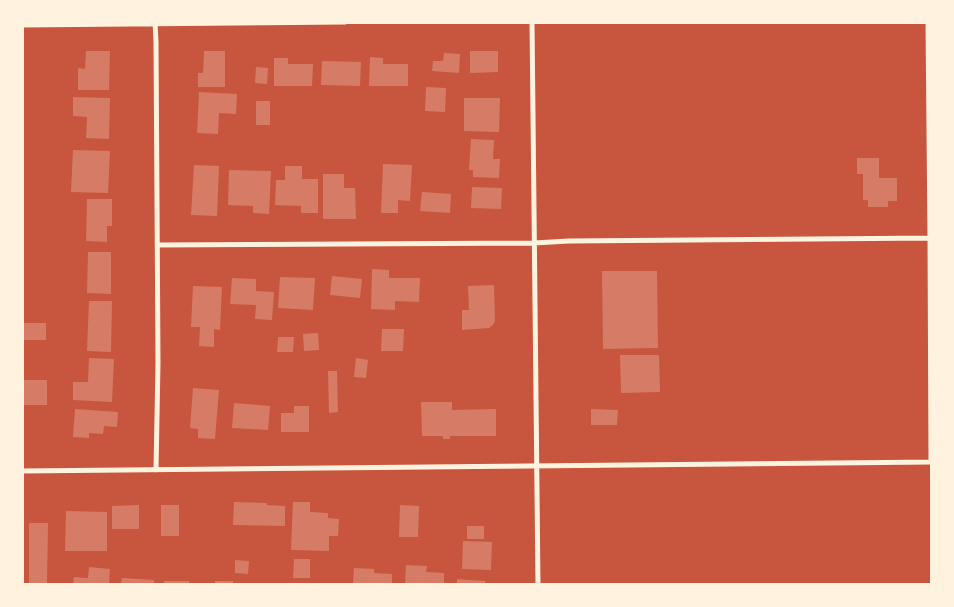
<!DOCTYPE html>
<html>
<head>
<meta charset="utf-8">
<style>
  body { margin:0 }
  #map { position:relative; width:954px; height:607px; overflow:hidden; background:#c8553d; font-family:"IBM Plex Sans",sans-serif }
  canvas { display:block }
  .frame { position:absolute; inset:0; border:24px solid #fff3e0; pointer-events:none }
</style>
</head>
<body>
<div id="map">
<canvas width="954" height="607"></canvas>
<div class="frame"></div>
</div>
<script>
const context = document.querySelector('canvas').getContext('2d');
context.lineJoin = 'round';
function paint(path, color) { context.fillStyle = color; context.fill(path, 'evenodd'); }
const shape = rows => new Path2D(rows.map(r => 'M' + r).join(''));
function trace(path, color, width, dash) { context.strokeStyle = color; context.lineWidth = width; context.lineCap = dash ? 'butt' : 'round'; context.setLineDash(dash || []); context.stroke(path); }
paint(shape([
  [86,51,110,51,109,90,78,90,78,68,85,69],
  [204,51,225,51,225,87,198,87,198,73,203,73],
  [470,51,498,51,498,72,470,73],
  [444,53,460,54,459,73,432,71,433,61,443,61],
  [370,57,383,58,383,64,408,64,408,86,369,86],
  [274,58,288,58,288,64,313,64,312,86,274,86],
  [322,61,361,62,360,86,321,85],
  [256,67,268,68,267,84,255,83],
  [426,87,446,88,445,112,425,111],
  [199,92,237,94,236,114,219,113,218,134,197,133],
  [73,97,110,98,109,139,86,138,87,117,73,116],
  [464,98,500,98,499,132,464,131],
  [256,101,270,101,270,125,256,125],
  [471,139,494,140,493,159,500,159,499,178,473,177,473,170,469,170],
  [73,150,110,151,108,193,71,192],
  [857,158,879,158,879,178,897,178,897,201,888,201,888,207,868,207,868,200,863,200,863,174,857,174],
  [383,164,412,165,410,201,398,200,398,213,381,213],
  [194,165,219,166,217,216,191,215],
  [285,166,302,166,302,179,318,179,318,213,301,213,301,206,275,205,276,180,285,180],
  [229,170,271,171,269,214,253,213,253,206,228,205],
  [323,174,344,174,344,188,355,188,356,219,323,219],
  [472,187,502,188,501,209,471,208],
  [422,192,451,194,450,213,420,211],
  [87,199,112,199,112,226,107,226,107,242,86,241],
  [88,252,111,252,111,294,87,293],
  [372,269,389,270,389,278,420,278,419,302,395,301,395,310,371,309],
  [602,271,657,271,658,348,603,349],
  [332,276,362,279,360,298,330,295],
  [280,277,315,278,313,310,278,308],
  [232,278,256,279,256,291,274,292,272,320,255,319,256,305,230,304],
  [494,285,495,321,493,325,489,328,462,330,462,310,469,310,468,286],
  [193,286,222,287,220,330,214,329,214,347,199,346,200,327,191,327],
  [89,301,112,301,111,352,87,351],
  [22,323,46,323,46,340,22,340],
  [382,329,404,329,403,351,381,351],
  [318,333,319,350,304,351,303,334],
  [278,337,294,337,293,352,277,352],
  [620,355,659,355,660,392,621,393],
  [89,358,114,359,112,402,73,400,73,382,88,382],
  [356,358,368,360,366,378,354,377],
  [328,371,337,371,338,412,329,413],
  [22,380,47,380,47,405,22,405],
  [193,388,219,390,215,439,198,438,198,429,190,428],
  [421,402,452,402,452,410,496,409,496,436,450,436,450,439,443,439,443,436,422,436],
  [234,403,270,406,268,430,232,428],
  [294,406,309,406,309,432,281,432,281,413,294,413],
  [75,409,118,412,117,427,104,426,103,434,89,433,89,438,73,437],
  [591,409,618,410,617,425,591,425],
  [234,502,267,503,267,505,285,506,285,526,233,525],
  [293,502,310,502,310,512,328,513,328,518,339,519,338,536,329,536,329,551,291,550],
  [139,505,139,529,112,529,112,506],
  [161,505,179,505,179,536,161,536],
  [400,505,419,506,418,537,399,537],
  [66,511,107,512,107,551,65,551],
  [29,523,48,523,47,584,29,584],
  [467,526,484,526,484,539,467,539],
  [463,541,492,542,491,570,462,569],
  [294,559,310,559,310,578,293,578],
  [235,560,249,561,248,574,235,573],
  [406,565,427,566,426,572,444,573,444,584,405,584],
  [89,567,110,569,109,584,73,584,74,577,88,578],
  [354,568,374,569,374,573,392,574,392,584,353,584],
  [122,578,154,580,154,584,121,584],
  [457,579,485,581,485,584,457,584],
  [164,581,189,581,189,584,164,584],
  [215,581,233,581,233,584,215,584]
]), '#d67c66');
trace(shape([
  [155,22,156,42,158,363,156,470],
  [532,22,538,584],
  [928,22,930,238,931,462],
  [22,25,345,22],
  [158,245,534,243,569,241,932,238],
  [22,471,932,462]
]), '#fff3e0', 5);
</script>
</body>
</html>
